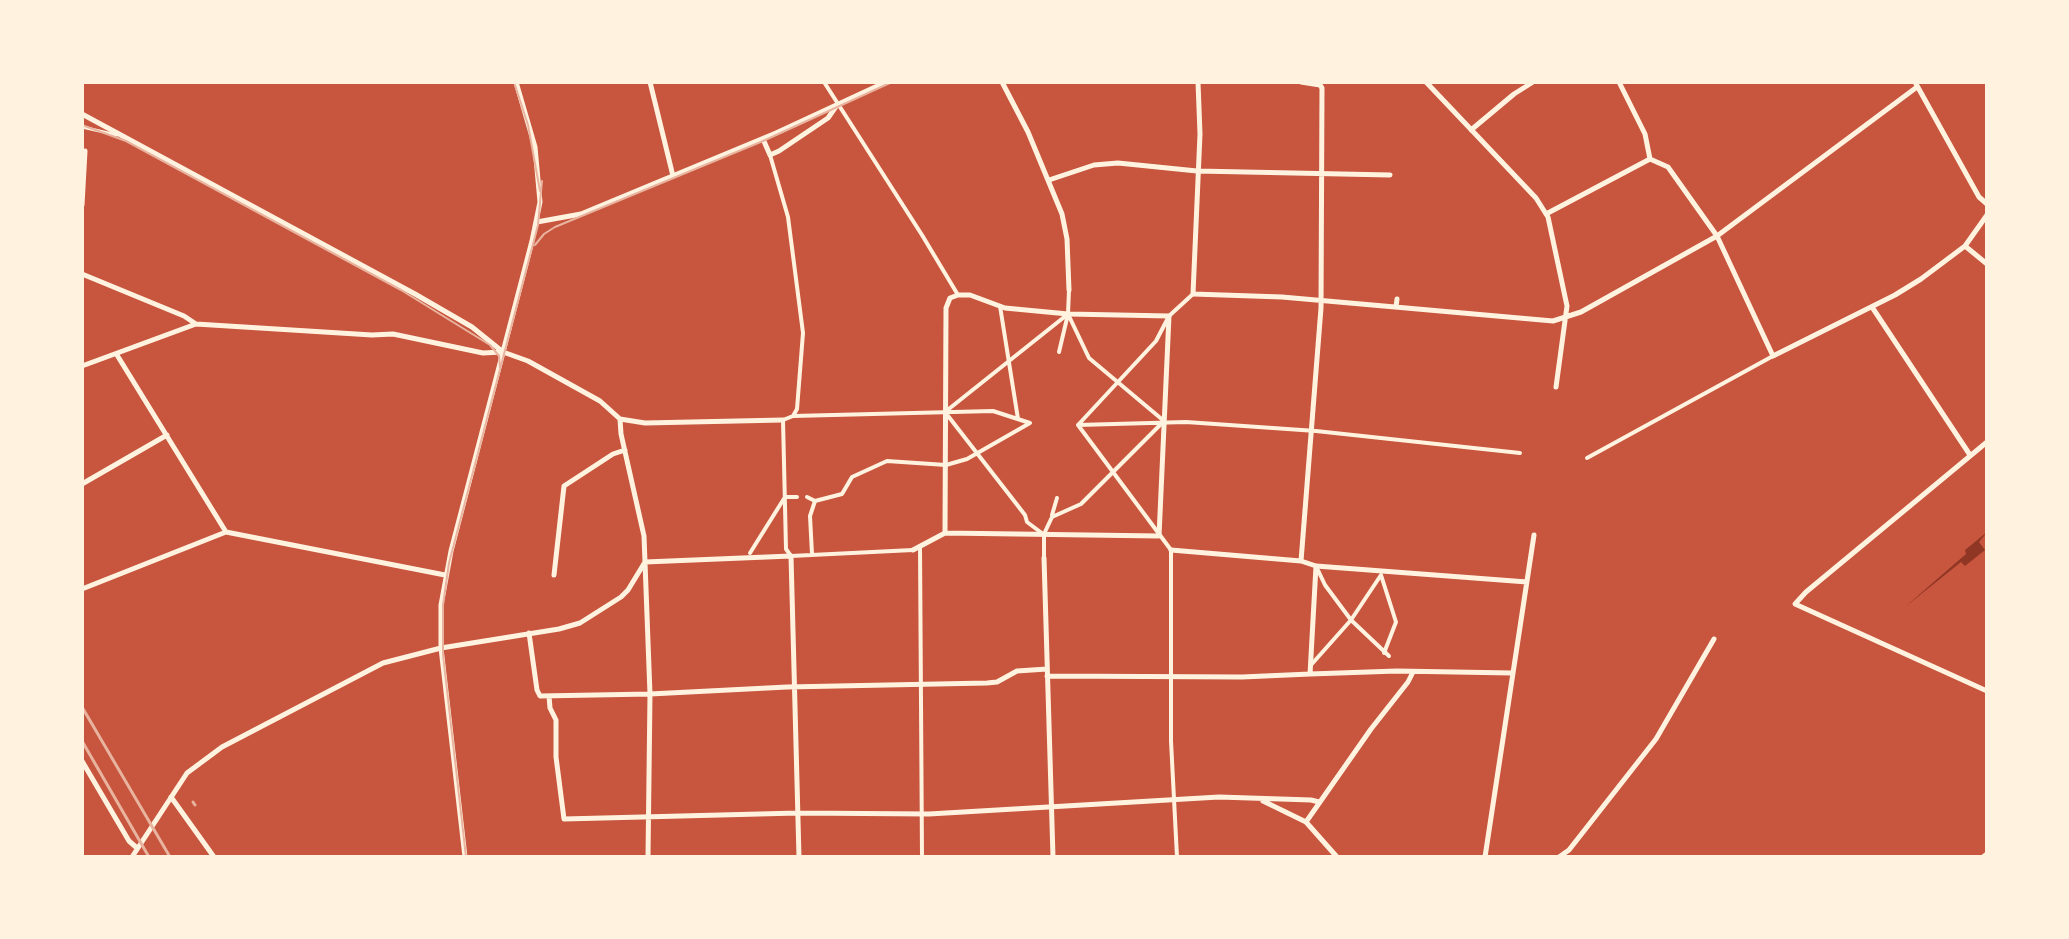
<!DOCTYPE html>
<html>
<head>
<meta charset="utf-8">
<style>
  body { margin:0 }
  #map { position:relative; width:2069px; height:939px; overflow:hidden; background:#c8553d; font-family:"Fira Sans Condensed",sans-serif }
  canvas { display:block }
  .frame { position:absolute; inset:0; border:84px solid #fff3e0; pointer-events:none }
</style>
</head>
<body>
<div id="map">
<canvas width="2069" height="939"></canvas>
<div class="frame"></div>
</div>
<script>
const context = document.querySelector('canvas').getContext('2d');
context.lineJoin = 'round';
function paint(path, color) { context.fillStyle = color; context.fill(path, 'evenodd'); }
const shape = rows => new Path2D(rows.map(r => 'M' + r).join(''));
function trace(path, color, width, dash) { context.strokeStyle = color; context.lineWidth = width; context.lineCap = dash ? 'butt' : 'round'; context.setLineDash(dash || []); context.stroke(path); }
paint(shape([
  [1987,532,1979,542,1985,550,1965,566,1961,562,1905,607,1966,554,1965,550]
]), '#8f3625');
trace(shape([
  [82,127,117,135]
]), '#fff3e0', 3);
trace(shape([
  [824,82,922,235,958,295],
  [770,155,788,217,803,333,797,409,793,416],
  [1000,306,1018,419],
  [1059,352,1068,314,1069,290],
  [1078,425,1171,550,1171,741,1177,857],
  [1078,425,1186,422,1316,431,1520,453],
  [1078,425,1156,341,1169,316,1193,294],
  [1587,458,1773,356],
  [807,497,815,501,842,494,852,477,887,461,946,465,967,459,1030,423],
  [1052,515,1057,498],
  [1043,534,1027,522,1025,515,945,412,1068,314,1089,358,1164,421,1081,504,1052,517,1044,534,1044,558],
  [920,546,922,857],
  [913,550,791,556,786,549,783,420,793,416,993,411,1030,423],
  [750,553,785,497,797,497],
  [812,554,810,516,815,501],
  [1316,566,1325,585,1351,620,1389,656],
  [1311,665,1351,620,1381,575,1396,622,1384,653]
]), '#fff3e0', 4);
trace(shape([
  [650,82,673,176],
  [1002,82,1028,132,1062,214,1067,239,1069,290],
  [1198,82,1200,134,1193,294,1282,297,1553,321,1581,312,1717,236,1917,87],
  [1301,82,1320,85,1322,88,1321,308,1301,561],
  [1426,82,1536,198,1548,217,1567,306,1556,387],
  [1619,82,1645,134,1650,159],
  [1915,82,1979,197,1987,204],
  [82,114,415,294,472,327,503,352,528,361,600,401,620,419,645,423,783,420],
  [1471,130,1514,94,1533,82],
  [763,139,770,155,779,151,828,118,837,105],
  [1650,159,1668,167,1717,236,1773,356,1895,295,1921,279,1965,246,1987,215],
  [1049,180,1094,165,1118,163,1197,171,1390,175],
  [82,205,85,151],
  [1546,214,1650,159],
  [537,222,581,214,776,133,886,82],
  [1965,246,1987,264],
  [82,274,184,316,196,324,372,335,393,334,483,353,502,352],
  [958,295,970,295,1005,308,1068,314,1169,316,1159,536,945,533,946,308,950,298,958,295],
  [1396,307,1397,299],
  [1872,307,1970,455],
  [117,355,226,532],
  [82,366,196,324],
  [620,419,621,434,644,536,650,694,648,857],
  [1987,442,1806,592,1795,604,1987,691],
  [82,484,167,435],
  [913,550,945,533],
  [1171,550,1301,561,1316,566,1527,582],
  [1044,558,1053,857],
  [645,562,791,556,799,857],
  [1316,566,1310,674,1397,671,1512,673],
  [554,575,564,486,613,454,625,450],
  [82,589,226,532,445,575],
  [529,633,537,690,540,696,650,694,787,687,987,683,997,682,1017,671,1047,669],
  [1047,676,1242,677,1310,674],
  [549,696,550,708,556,720,556,757,564,819,798,813,929,814,1219,797,1311,800,1319,802],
  [82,761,129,841,137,848],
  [171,797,214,857],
  [1263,801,1306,822,1337,857],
  [1306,822,1371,729,1408,682,1413,672],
  [132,857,187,773,222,747,383,663,441,648,559,629,580,623,621,597,628,590,645,562],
  [465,857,441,648,441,605,451,551,532,241,540,202,535,147,516,82],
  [1485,857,1534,535],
  [1559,857,1569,850,1656,739,1714,639],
  [1983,857,1987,854]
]), '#fff3e0', 5);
trace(shape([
  [514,82,528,125,540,191],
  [957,82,989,82],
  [82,125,126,141,401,290,490,345,499,356,500,368],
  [535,245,544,234,555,227,763,141,892,82],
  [466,857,443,655,443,605,449,563,538,225,542,181]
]), '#e9b49f', 2);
trace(shape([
  [82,707,170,857],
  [82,741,149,857],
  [193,802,195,805]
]), '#e9b49f', 3);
</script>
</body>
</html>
